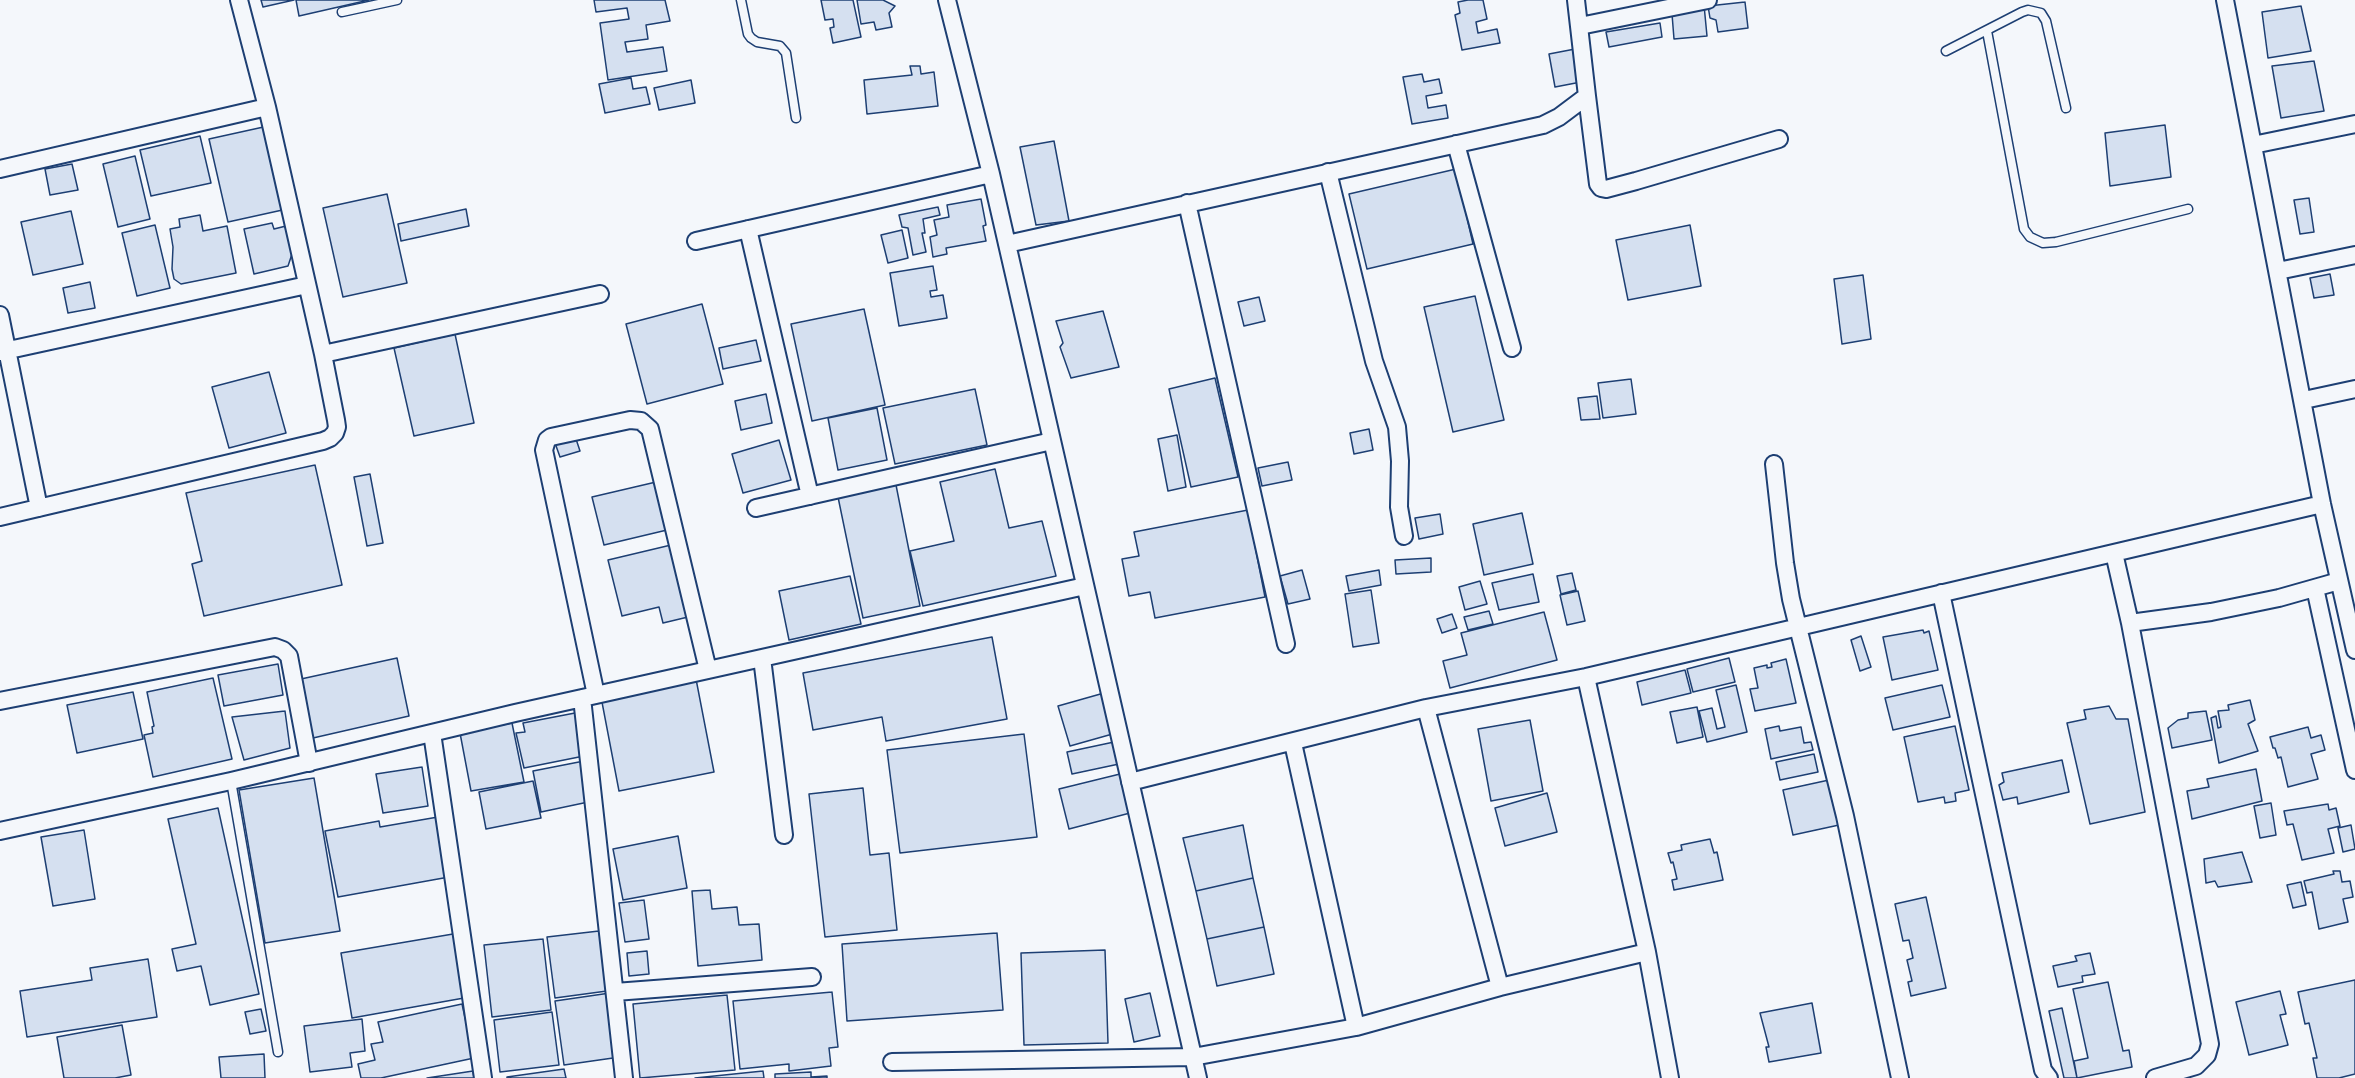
<!DOCTYPE html>
<html>
<head>
<meta charset="utf-8">
<style>
  body { margin:0 }
  canvas { display:block; background:#f4f7fb }
</style>
</head>
<body>
<canvas width="2355" height="1078"></canvas>
<script>
const context = document.querySelector('canvas').getContext('2d');
context.lineJoin = 'round';
function paint(path, color) { context.fillStyle = color; context.fill(path, 'evenodd'); }
const shape = rows => new Path2D(rows.map(r => 'M' + r).join(''));
function trace(path, color, width, dash) { context.strokeStyle = color; context.lineWidth = width; context.lineCap = dash ? 'butt' : 'round'; context.setLineDash(dash || []); context.stroke(path); }
const building = shape([
  [261,0,294,0,263,7,261,0],
  [296,0,369,0,299,16,296,0],
  [594,0,665,0,670,21,646,25,648,39,625,42,627,52,663,47,667,71,608,80,600,23,629,19,627,8,596,12,594,0],
  [821,0,853,0,861,37,833,43,830,28,834,27,833,19,825,20,821,0],
  [857,0,883,0,895,6,889,13,892,27,876,30,874,22,861,24,857,0],
  [1468,0,1483,0,1487,19,1476,22,1478,33,1497,29,1500,43,1462,50,1455,15,1460,13,1458,2,1468,0],
  [1745,2,1748,28,1718,32,1716,20,1710,18,1708,6,1745,2],
  [1704,5,1707,36,1674,39,1672,14,1704,5],
  [2301,6,2311,51,2268,58,2262,12,2301,6],
  [1660,23,1662,37,1609,47,1606,32,1660,23],
  [1575,49,1581,82,1555,87,1549,54,1575,49],
  [2314,61,2324,111,2281,118,2272,66,2314,61],
  [910,66,920,66,921,74,934,72,938,106,867,114,864,80,912,75,910,66],
  [1422,74,1424,82,1439,79,1442,93,1426,96,1428,108,1446,105,1448,118,1412,124,1403,77,1422,74],
  [631,78,633,89,646,87,650,104,605,113,599,84,631,78],
  [691,80,695,103,659,110,654,88,691,80],
  [2165,125,2171,177,2110,186,2105,133,2165,125],
  [268,126,287,209,228,222,209,139,268,126],
  [200,136,211,183,151,196,140,150,200,136],
  [1054,141,1069,221,1036,225,1020,147,1054,141],
  [135,156,150,219,118,227,103,164,135,156],
  [72,164,78,190,50,195,45,169,72,164],
  [1456,169,1473,244,1367,269,1349,194,1456,169],
  [387,194,407,283,343,297,323,208,387,194],
  [2309,198,2314,232,2300,234,2294,200,2309,198],
  [981,199,986,225,983,226,986,241,946,248,947,254,933,257,930,237,937,235,934,220,949,217,947,205,981,199],
  [938,207,940,215,923,219,925,233,922,233,926,252,913,255,908,228,902,227,899,215,938,207],
  [466,209,469,226,401,241,398,224,466,209],
  [71,211,83,264,33,275,21,222,71,211],
  [200,215,203,231,227,226,236,273,181,284,174,279,172,269,173,247,170,229,180,227,179,219,200,215],
  [272,223,274,229,286,226,292,254,288,266,254,274,244,229,272,223],
  [155,225,170,288,137,296,122,233,155,225],
  [1690,225,1701,286,1628,300,1616,240,1690,225],
  [902,230,908,258,888,263,881,235,902,230],
  [933,266,937,290,930,291,931,297,943,295,947,318,899,326,890,273,933,266],
  [2330,274,2334,295,2314,298,2310,278,2330,274],
  [1863,275,1871,339,1842,344,1834,279,1863,275],
  [90,282,95,308,68,313,63,288,90,282],
  [1475,296,1504,420,1453,432,1424,307,1475,296],
  [1259,297,1265,321,1244,326,1238,302,1259,297],
  [702,304,723,384,647,404,626,324,702,304],
  [864,309,885,405,812,421,791,324,864,309],
  [1103,311,1119,367,1071,378,1060,347,1063,343,1056,321,1103,311],
  [455,334,474,423,414,436,394,348,455,334],
  [756,340,761,361,723,369,719,348,756,340],
  [269,372,286,433,229,448,212,387,269,372],
  [1215,378,1238,477,1191,487,1169,389,1215,378],
  [1631,379,1636,414,1603,418,1598,383,1631,379],
  [975,389,987,445,895,464,883,408,975,389],
  [766,394,772,423,741,430,735,401,766,394],
  [1597,396,1600,419,1581,420,1578,398,1597,396],
  [877,408,887,460,838,470,828,418,877,408],
  [1369,429,1373,450,1354,454,1350,433,1369,429],
  [1177,435,1186,487,1168,491,1158,439,1177,435],
  [575,436,580,451,560,457,555,443,575,436],
  [779,440,791,480,743,493,732,454,779,440],
  [1288,462,1292,480,1262,486,1258,468,1288,462],
  [315,465,342,585,204,616,192,564,202,561,186,493,315,465],
  [995,469,1009,528,1042,521,1056,576,923,606,910,551,954,541,940,482,995,469],
  [370,474,383,543,367,546,354,477,370,474],
  [656,482,667,530,604,545,592,497,656,482],
  [896,485,920,606,863,618,838,497,896,485],
  [1248,510,1265,597,1155,618,1150,592,1129,596,1122,559,1139,556,1134,532,1248,510],
  [1522,513,1533,564,1484,575,1473,524,1522,513],
  [1440,514,1443,534,1419,539,1415,518,1440,514],
  [671,545,688,617,663,623,659,607,622,616,608,560,671,545],
  [1431,558,1431,572,1396,574,1395,560,1431,558],
  [1302,570,1310,599,1288,604,1280,576,1302,570],
  [1379,570,1381,585,1349,591,1346,576,1379,570],
  [1572,573,1576,590,1561,594,1557,576,1572,573],
  [1533,574,1539,602,1499,610,1492,583,1533,574],
  [850,576,861,624,789,640,779,591,850,576],
  [1480,581,1487,604,1465,610,1459,587,1480,581],
  [1371,590,1379,643,1353,647,1345,594,1371,590],
  [1578,591,1585,621,1567,625,1560,595,1578,591],
  [1489,611,1493,624,1468,630,1464,617,1489,611],
  [1544,612,1557,660,1450,688,1443,661,1467,655,1461,633,1544,612],
  [1452,614,1457,628,1442,633,1437,619,1452,614],
  [1923,630,1924,633,1929,631,1938,670,1892,680,1883,637,1923,630],
  [1861,636,1871,667,1860,671,1851,640,1861,636],
  [992,637,1007,719,886,741,882,717,813,730,803,673,992,637],
  [397,658,409,716,313,738,301,679,397,658],
  [1729,658,1735,682,1693,692,1687,669,1729,658],
  [1786,659,1796,703,1755,711,1750,689,1758,688,1754,668,1767,665,1767,668,1772,667,1771,663,1786,659],
  [278,664,283,695,224,706,218,675,278,664],
  [1685,670,1691,693,1642,705,1637,682,1685,670],
  [213,678,232,759,153,777,144,735,153,733,152,727,154,726,147,692,213,678],
  [696,679,714,772,619,791,601,697,696,679],
  [1736,685,1747,732,1707,742,1699,711,1712,708,1717,729,1725,727,1716,690,1736,685],
  [1942,685,1950,717,1893,730,1885,698,1942,685],
  [133,692,143,739,77,753,67,705,133,692],
  [1104,693,1116,733,1070,746,1058,706,1104,693],
  [2250,700,2255,720,2248,724,2258,751,2219,763,2211,718,2216,716,2218,728,2221,727,2218,711,2229,710,2228,705,2250,700],
  [2109,706,2116,719,2128,719,2145,812,2090,824,2067,723,2086,719,2084,710,2109,706],
  [1697,707,1703,737,1677,743,1670,712,1697,707],
  [285,711,290,748,244,760,232,717,285,711],
  [2206,711,2212,740,2172,748,2168,728,2178,720,2188,718,2188,713,2206,711],
  [575,713,584,756,524,768,516,733,525,732,523,723,575,713],
  [1530,720,1543,791,1491,801,1478,729,1530,720],
  [512,723,524,782,471,791,460,733,512,723],
  [1779,726,1780,731,1801,727,1804,743,1811,742,1813,750,1771,759,1765,729,1779,726],
  [1955,726,1969,790,1955,793,1956,801,1945,803,1944,797,1918,802,1904,737,1955,726],
  [2308,727,2311,738,2321,735,2325,750,2311,754,2318,779,2288,787,2281,757,2278,758,2275,748,2273,748,2270,737,2308,727],
  [1024,734,1037,837,900,853,887,750,1024,734],
  [1114,742,1119,764,1072,774,1067,752,1114,742],
  [1814,754,1818,772,1780,780,1776,762,1814,754],
  [2062,760,2069,792,2018,804,2017,797,2003,800,1999,785,2004,782,2002,773,2062,760],
  [584,761,593,801,541,812,533,771,584,761],
  [422,767,428,806,383,813,376,774,422,767],
  [2256,769,2262,801,2192,819,2187,791,2209,787,2207,779,2256,769],
  [1120,774,1130,813,1069,829,1059,789,1120,774],
  [314,778,340,931,265,943,239,790,314,778],
  [1829,780,1839,825,1793,835,1783,790,1829,780],
  [533,781,541,818,486,829,479,792,533,781],
  [863,788,870,855,889,853,897,930,825,937,809,794,863,788],
  [1547,793,1557,832,1505,846,1495,808,1547,793],
  [2271,803,2276,835,2260,838,2254,806,2271,803],
  [2328,804,2329,810,2336,808,2340,826,2328,829,2334,853,2302,860,2293,824,2287,825,2284,811,2328,804],
  [218,808,259,994,210,1005,201,966,177,971,172,949,196,944,168,819,218,808],
  [438,817,449,877,338,897,325,831,379,821,380,827,438,817],
  [1243,825,1253,878,1196,891,1183,838,1243,825],
  [2351,825,2355,849,2343,852,2338,828,2351,825],
  [84,830,95,899,53,906,41,837,84,830],
  [678,836,687,888,623,900,613,849,678,836],
  [1710,839,1714,853,1717,852,1723,880,1674,890,1672,880,1677,879,1673,862,1671,863,1668,853,1682,850,1681,845,1710,839],
  [2242,852,2252,882,2218,887,2215,881,2206,883,2204,859,2242,852],
  [2333,871,2340,871,2342,882,2350,881,2353,897,2343,899,2348,922,2319,929,2312,892,2307,893,2304,881,2334,874,2333,871],
  [1253,878,1264,927,1207,939,1196,891,1253,878],
  [2301,882,2306,905,2293,908,2287,885,2301,882],
  [710,890,712,909,737,907,739,925,759,924,762,960,698,966,692,891,710,890],
  [1926,897,1946,988,1911,996,1908,982,1912,981,1907,960,1913,958,1909,940,1903,941,1895,904,1926,897],
  [644,900,649,939,625,942,619,903,644,900],
  [1264,927,1274,974,1217,986,1207,939,1264,927],
  [599,931,607,991,555,998,547,937,599,931],
  [997,933,1003,1010,847,1021,842,944,997,933],
  [453,934,464,998,352,1018,341,953,453,934],
  [543,939,551,1010,492,1017,484,945,543,939],
  [1105,950,1108,1043,1024,1045,1021,953,1105,950],
  [647,951,649,974,629,976,627,953,647,951],
  [2090,953,2095,974,2082,976,2083,982,2058,987,2053,966,2077,961,2075,956,2090,953],
  [148,959,157,1017,27,1037,20,991,92,980,90,968,148,959],
  [2355,980,2355,1074,2339,1078,2317,1078,2313,1058,2317,1058,2309,1023,2305,1024,2298,992,2355,980],
  [2108,982,2123,1051,2129,1050,2132,1067,2077,1078,2074,1061,2088,1058,2073,989,2108,982],
  [2280,991,2286,1014,2280,1015,2288,1045,2249,1055,2236,1002,2280,991],
  [832,992,838,1047,829,1048,831,1066,789,1071,789,1064,740,1069,733,1001,832,992],
  [610,993,620,1057,564,1065,555,1001,610,993],
  [1150,993,1160,1036,1134,1042,1125,999,1150,993],
  [727,995,735,1070,640,1078,633,1004,727,995],
  [1812,1003,1821,1053,1769,1062,1766,1047,1769,1047,1760,1013,1812,1003],
  [462,1004,474,1058,381,1078,361,1078,358,1064,375,1060,371,1044,383,1042,378,1022,462,1004],
  [2062,1008,2077,1078,2064,1078,2049,1011,2062,1008],
  [261,1009,266,1031,250,1034,245,1012,261,1009],
  [552,1012,559,1065,500,1072,494,1020,552,1012],
  [362,1019,365,1051,350,1053,352,1067,310,1072,304,1026,362,1019],
  [122,1025,131,1075,115,1078,64,1078,57,1037,122,1025],
  [264,1054,265,1078,221,1078,219,1057,264,1054],
  [564,1069,566,1078,507,1078,507,1077,564,1069],
  [473,1071,474,1078,427,1078,473,1071],
  [763,1071,764,1078,695,1078,763,1071],
  [811,1072,811,1077,827,1076,827,1078,775,1078,775,1074,811,1072]
]);
paint(building, '#d5e0f0');
trace(building, '#1d3f73', 1.5);
const service = shape([
  [741,0,748,34,751,38,757,42,780,46,786,53,796,118],
  [342,12,397,0],
  [1987,31,2024,229,2030,237,2043,243,2056,242,2188,209],
  [1946,51,2022,12,2028,10,2041,13,2046,21,2066,108],
  [231,781,278,1052]
]);
const minor = shape([
  [947,0,991,174,1198,1078],
  [2225,0,2322,504,2355,650],
  [1580,26,1708,0],
  [1587,96,1598,184,1601,188,1606,189,1636,181,1779,139],
  [1456,144,1512,348],
  [2253,145,2355,124],
  [0,169,267,107],
  [1328,172,1374,361,1397,427,1400,461,1399,507,1404,536],
  [1187,203,1286,644],
  [748,229,810,496],
  [696,241,991,174],
  [1007,244,1543,125,1559,117,1587,96,1576,0],
  [2278,271,2355,255],
  [0,315,39,508],
  [0,352,307,285],
  [323,354,600,294],
  [2304,400,2355,389],
  [1774,464,1785,563,1791,599,1845,816,1900,1078],
  [756,508,1052,441],
  [0,517,323,441,330,438,335,433,337,427,336,420,323,354,267,107,239,0],
  [2114,553,2130,623],
  [2315,588,2355,770],
  [1941,593,2043,1070,2049,1078],
  [762,658,784,835],
  [1586,677,1647,952,1670,1078],
  [596,695,544,450,547,440,551,437,630,420,641,421,650,429,708,670],
  [582,698,624,1078],
  [0,701,275,647,283,650,289,656,309,763],
  [1426,708,1500,987],
  [432,733,483,1078],
  [1293,743,1356,1027],
  [1130,782,1426,708,1586,677,2322,504],
  [0,831,231,781,515,713,1085,586],
  [615,992,812,977],
  [892,1062,1193,1057,1356,1027,1500,987,1647,952],
  [2155,1078,2196,1066,2207,1055,2210,1044,2130,623,2211,612,2279,598,2339,581]
]);
trace(service, '#1d3f73', 11);
trace(minor, '#1d3f73', 20);
trace(service, '#f4f7fb', 8);
trace(minor, '#f4f7fb', 16);
</script>
</body>
</html>
